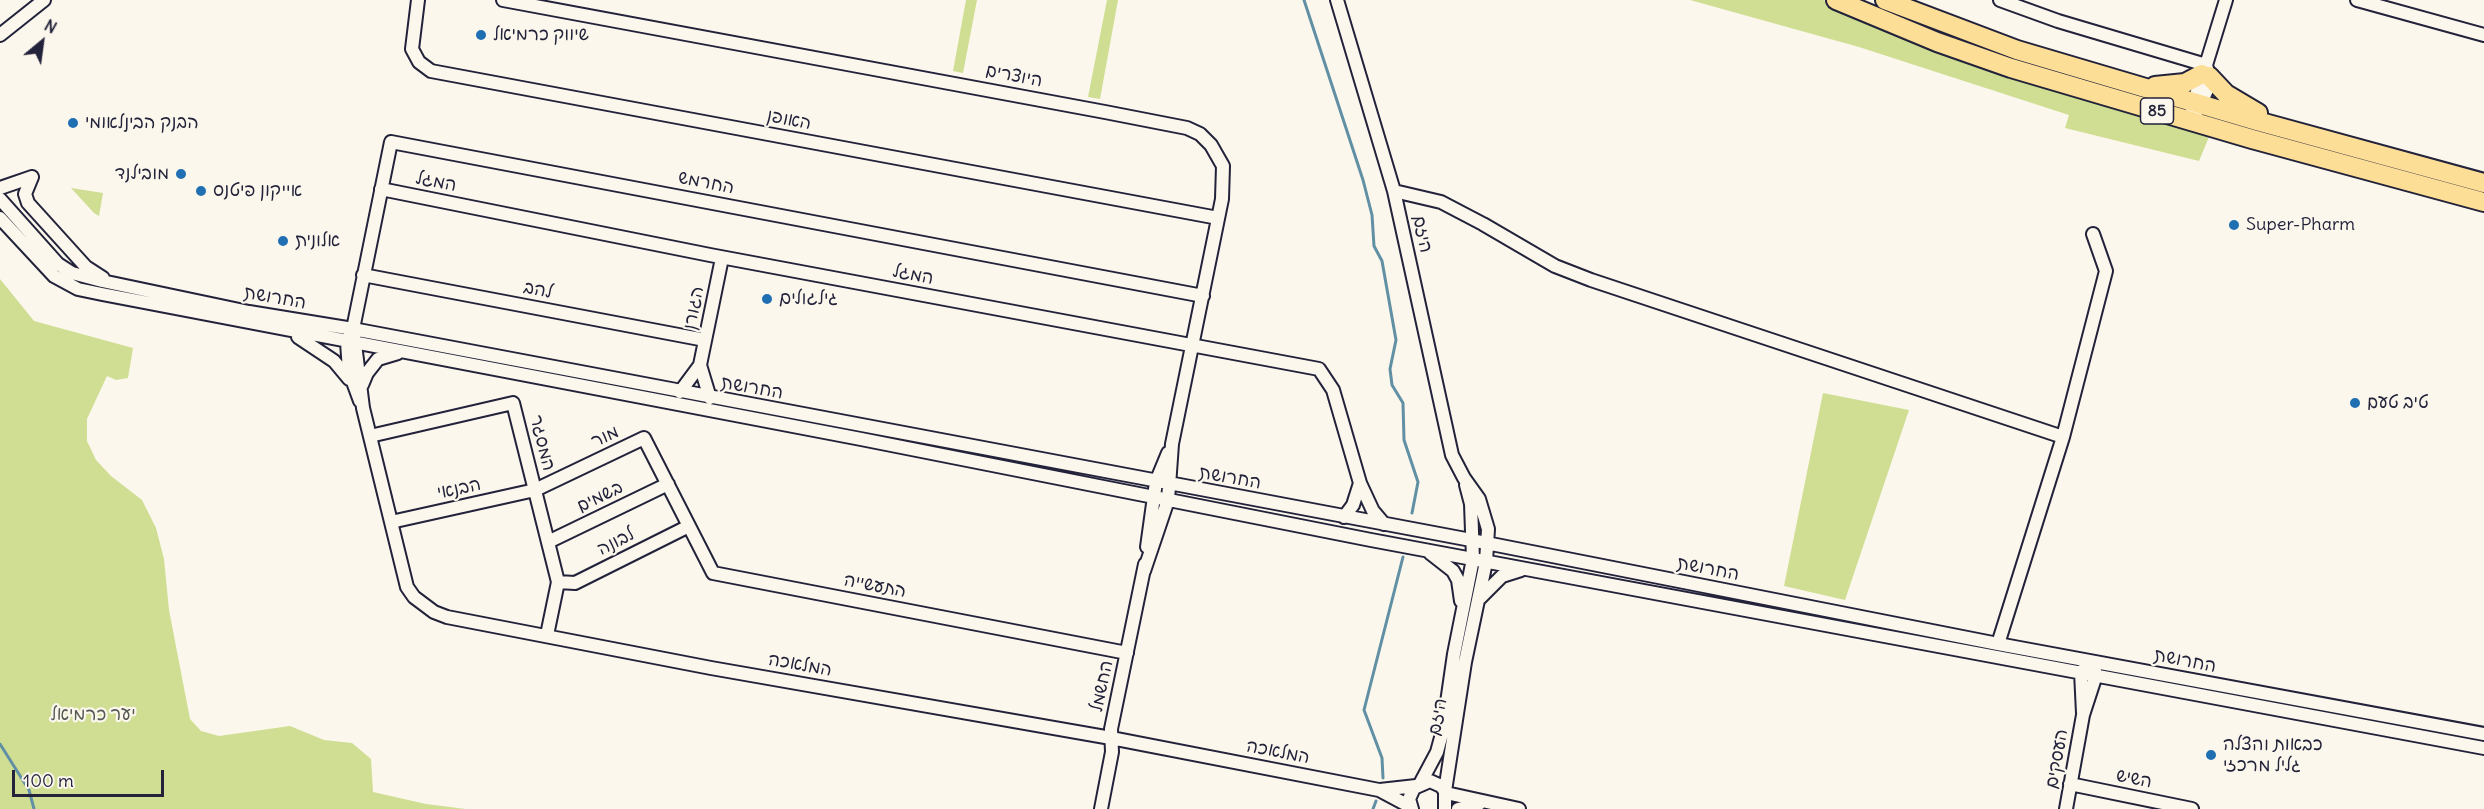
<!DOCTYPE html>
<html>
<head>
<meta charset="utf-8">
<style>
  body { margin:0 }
  #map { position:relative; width:2484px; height:809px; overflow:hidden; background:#fbf7ec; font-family:Delius,sans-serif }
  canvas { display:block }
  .north { position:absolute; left:12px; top:12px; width:60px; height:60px; -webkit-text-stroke:4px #fbf7ec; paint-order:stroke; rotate:29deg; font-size:16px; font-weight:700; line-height:24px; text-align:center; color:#22223b }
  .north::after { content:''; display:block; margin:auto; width:21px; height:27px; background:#22223b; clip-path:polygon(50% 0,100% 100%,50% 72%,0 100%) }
  .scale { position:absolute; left:12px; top:770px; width:152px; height:27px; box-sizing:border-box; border:3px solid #22223b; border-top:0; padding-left:8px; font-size:18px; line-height:21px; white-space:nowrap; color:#22223b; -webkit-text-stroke:4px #fbf7ec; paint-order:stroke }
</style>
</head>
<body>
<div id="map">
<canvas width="2484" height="809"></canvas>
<div class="north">N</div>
<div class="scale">100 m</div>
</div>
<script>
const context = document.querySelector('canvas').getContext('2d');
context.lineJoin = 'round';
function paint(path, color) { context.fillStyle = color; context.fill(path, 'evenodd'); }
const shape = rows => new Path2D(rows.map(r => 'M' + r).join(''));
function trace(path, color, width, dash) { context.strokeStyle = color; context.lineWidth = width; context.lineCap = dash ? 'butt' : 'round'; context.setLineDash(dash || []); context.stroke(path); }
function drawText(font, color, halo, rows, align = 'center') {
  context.font = font + ' Delius,"Playpen Sans Hebrew",sans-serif'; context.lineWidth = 4.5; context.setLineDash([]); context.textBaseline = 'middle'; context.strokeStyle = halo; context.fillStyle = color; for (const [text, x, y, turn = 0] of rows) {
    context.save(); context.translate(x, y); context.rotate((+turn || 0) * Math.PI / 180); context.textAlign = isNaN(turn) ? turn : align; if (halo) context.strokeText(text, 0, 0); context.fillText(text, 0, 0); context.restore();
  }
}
paint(shape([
  [966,0,977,0,963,73,953,71],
  [1107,0,1118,0,1100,99,1088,97],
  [1690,0,1823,0,1878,22,2211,132,2199,161,2065,128,2069,115,1859,47],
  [71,188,103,193,99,216,94,213],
  [0,279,34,321,133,348,128,378,116,380,107,376,87,419,87,441,96,460,111,476,142,500,156,528,164,559,169,610,190,719,201,731,219,736,290,726,324,740,352,743,371,759,373,792,426,804,466,809,0,809],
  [1823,393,1909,410,1845,600,1784,586]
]), '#cfde92');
trace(shape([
  [1304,0,1363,180,1372,215,1374,246,1382,261,1396,340,1390,369,1392,385,1403,403,1404,440,1418,482,1412,513],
  [0,744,29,790,34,809],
  [1383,778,1382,758,1364,710,1403,557],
  [1373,809,1376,801]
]), '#618fa4', 3);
const minor = shape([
  [418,0,412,49,419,62,431,71,1218,218],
  [503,0,1105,112,1187,128,1200,134,1211,145,1223,166,1222,199,1172,444,1168,500,1144,571],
  [1337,0,1394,191,1452,455,1464,478,1479,499,1488,529,1486,562,1465,662,1445,791],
  [2000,0,2058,21,2206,65],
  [2357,0,2484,35],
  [0,35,44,0],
  [2192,109,2203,71],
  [2198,110,2207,90,2209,76,2206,65,2226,0],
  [32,177,25,194,28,203,86,267,103,278],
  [0,188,32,177],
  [381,189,710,255,1319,369,1333,390,1360,483,1373,511,1384,524],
  [1394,191,1441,202,1483,224,1555,266,1591,280,2063,437,1998,644],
  [0,199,58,264,72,273,102,281,249,312,353,329,1471,540,1998,644,2484,734],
  [0,218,54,276,78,289,102,294,861,439,1371,540,2484,748],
  [363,275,705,340],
  [354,336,363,408,407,587,414,597,434,612,447,617,711,668,1111,738,1379,790,1411,807],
  [298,337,334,361,349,379],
  [700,365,710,398],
  [362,385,367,373,378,359,398,353],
  [680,392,700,365,722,258],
  [360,401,349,371,347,342,353,329,391,142,1203,296],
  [370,436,513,403,558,582,547,635],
  [2063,437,2106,271,2093,234],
  [1344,517,1353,505,1360,483],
  [391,522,535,490,644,438,713,573,1127,653],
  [548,542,668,484],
  [1147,547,1156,482,1168,453],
  [1430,553,1453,571,1458,580,1461,601],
  [558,582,575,583,689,526],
  [1480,598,1502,576,1521,570],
  [2083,713,2081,672,2086,667],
  [1421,782,1437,752,1443,730,1454,654,1473,559,1471,504,1466,485],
  [2070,784,2192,809],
  [1380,790,1416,786],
  [1446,793,1519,809],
  [1101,809,1112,752,1111,729,1145,564],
  [1412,809,1409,799,1414,788,1430,781,1441,786,1445,791,1445,809],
  [1458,809,1479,804],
  [2066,809,2083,715,2096,675,2094,667]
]);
const highway = shape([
  [1836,0,1937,42,2011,68,2252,139,2484,202],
  [1885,0,2017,50,2257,121,2484,183],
  [2209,76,2226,94,2258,113],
  [2155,86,2185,83,2202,74]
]);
trace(minor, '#22223b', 16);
trace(highway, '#22223b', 22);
trace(minor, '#fbf7ec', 12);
trace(highway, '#fcde96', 18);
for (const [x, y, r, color] of [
  [481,35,6,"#1f6fb2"],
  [73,123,6,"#1f6fb2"],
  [181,174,6,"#1f6fb2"],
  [201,191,6,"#1f6fb2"],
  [2234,225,6,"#1f6fb2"],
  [283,241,6,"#1f6fb2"],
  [767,299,6,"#1f6fb2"],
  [2355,403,6,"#1f6fb2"],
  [2211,755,6,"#1f6fb2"]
]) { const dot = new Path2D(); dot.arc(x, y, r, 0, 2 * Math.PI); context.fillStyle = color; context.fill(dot); trace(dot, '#fbf7ec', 2); }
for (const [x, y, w] of [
  [2157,111,33]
]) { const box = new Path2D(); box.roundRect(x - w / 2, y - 13, w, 26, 4.5); context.fillStyle = '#fbf7ec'; context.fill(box); trace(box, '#22223b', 1.5); }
drawText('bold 16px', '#22223b', null, [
  ["85",2157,111]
]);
drawText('18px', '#22223b', '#fbf7ec', [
  ["שיווק כרמיאל",493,35],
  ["הבנק הבינלאומי",85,123],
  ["מובילנד",169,174,"right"],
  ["אייקון פיטנס",213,191],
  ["Super-Pharm",2246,225],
  ["אלונית",295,241],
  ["גילגולים",779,299],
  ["טיב טעם",2367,403],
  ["כבאות והצלה",2223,745],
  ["גליל מרכזי",2223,766]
], 'left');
drawText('18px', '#22223b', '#fbf7ec', [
  ["היוצרים",1014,76,11],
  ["האופן",789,120,11],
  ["המגל",436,182,11],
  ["החרמש",706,183,11],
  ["היזם",1422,234,78],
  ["המגל",913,275,11],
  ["להב",538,290,11],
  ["החרושת",275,298,10],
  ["הגורן",694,308,-79],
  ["החרושת",752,388,10],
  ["מור",605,437,-25],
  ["המסגר",542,443,76],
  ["החרושת",1230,478,10],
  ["הבנאי",459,489,-12],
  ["בשמים",600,497,-26],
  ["לבונה",616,542,-27],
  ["החרושת",1708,569,11],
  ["התעשייה",875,586,11],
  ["החרושת",2185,661,11],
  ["המלאכה",800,665,10],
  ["החשמל",1102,686,-78],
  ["היזם",1438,717,-79],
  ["המלאכה",1278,752,11],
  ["העסקים",2057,759,-80],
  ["השיש",2134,779,11]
]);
drawText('18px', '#565a55', '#fbf7ec', [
  ["יער כרמיאל",93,715]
]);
</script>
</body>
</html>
